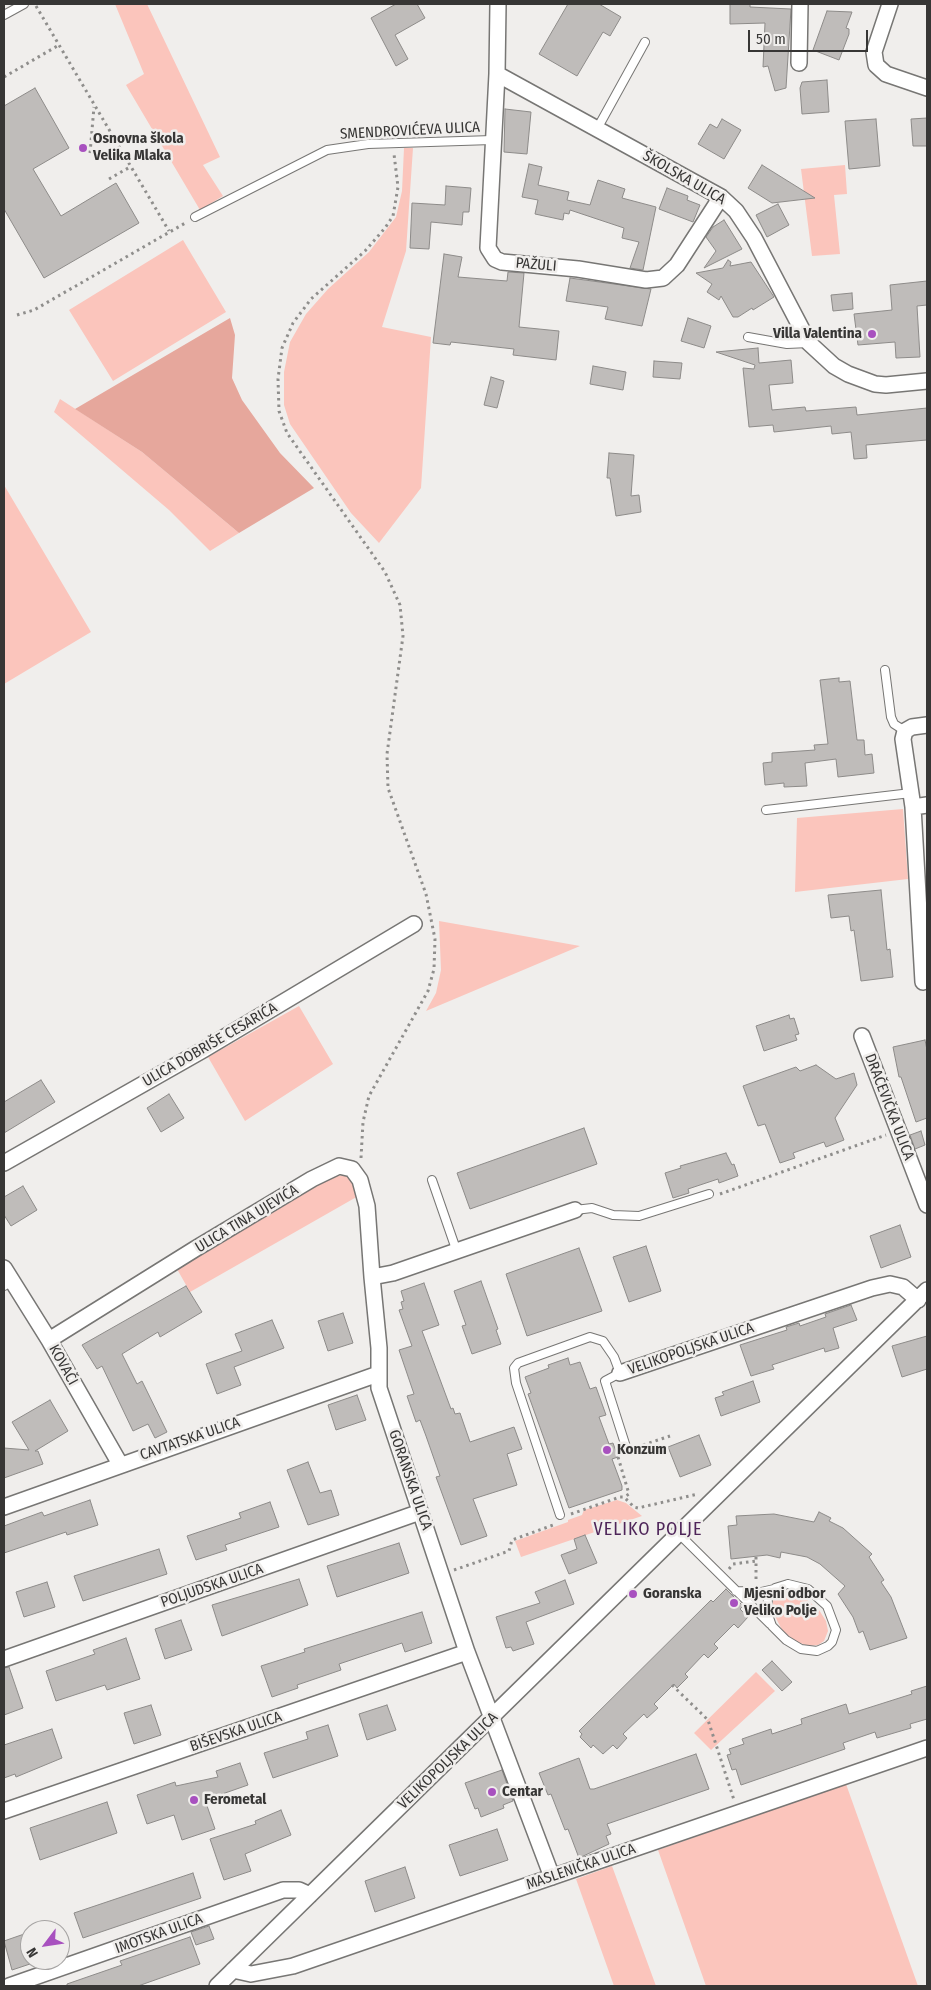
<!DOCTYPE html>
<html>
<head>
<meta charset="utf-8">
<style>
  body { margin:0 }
  #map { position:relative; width:931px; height:1990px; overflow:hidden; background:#f0eeec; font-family:"Fira Sans Condensed",sans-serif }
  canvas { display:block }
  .frame { position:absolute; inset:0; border:5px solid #373635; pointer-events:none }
  .north { position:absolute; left:20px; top:1920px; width:50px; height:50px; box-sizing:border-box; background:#f0eeec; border:1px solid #a6a4a3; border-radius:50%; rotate:239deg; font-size:14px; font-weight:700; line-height:20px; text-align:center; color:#373635 }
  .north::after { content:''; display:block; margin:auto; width:18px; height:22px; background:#a851bf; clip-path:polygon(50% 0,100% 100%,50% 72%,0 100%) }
  .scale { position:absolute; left:748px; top:30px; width:120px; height:22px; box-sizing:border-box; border:2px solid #373635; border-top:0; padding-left:6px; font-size:15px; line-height:18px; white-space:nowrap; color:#373635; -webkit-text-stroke:4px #f0eeec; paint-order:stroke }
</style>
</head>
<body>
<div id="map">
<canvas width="931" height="1990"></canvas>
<div class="frame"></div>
<div class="north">N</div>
<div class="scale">50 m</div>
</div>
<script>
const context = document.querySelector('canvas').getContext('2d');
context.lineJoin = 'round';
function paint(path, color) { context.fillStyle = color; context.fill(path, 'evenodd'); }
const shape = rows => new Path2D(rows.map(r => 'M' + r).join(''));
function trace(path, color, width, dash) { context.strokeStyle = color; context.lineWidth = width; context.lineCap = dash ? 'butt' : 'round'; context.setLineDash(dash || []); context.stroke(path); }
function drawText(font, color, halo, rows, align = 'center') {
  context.font = font + ' "Fira Sans Condensed",sans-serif'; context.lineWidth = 5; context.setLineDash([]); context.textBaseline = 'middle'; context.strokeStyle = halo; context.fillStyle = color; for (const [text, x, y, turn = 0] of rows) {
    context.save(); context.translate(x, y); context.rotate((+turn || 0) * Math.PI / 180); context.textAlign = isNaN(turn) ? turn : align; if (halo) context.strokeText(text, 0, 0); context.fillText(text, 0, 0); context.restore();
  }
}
paint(shape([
  [115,4,147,4,220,157,203,165,223,196,200,210,126,85,144,74],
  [404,148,413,148,406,251,382,327,431,337,421,488,379,543,351,513,290,424,284,405,284,372,290,342,306,314,328,289,369,252,396,217,402,191],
  [845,165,847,194,834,195,840,254,812,256,801,169],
  [183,240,226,312,113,381,69,310],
  [60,399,142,452,239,533,210,551,169,510,54,412],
  [4,485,91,632,4,684],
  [903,809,908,879,795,892,797,818],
  [439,921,580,946,426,1011,436,993,441,970],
  [299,1006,333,1064,245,1121,208,1057],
  [345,1175,354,1179,360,1195,190,1292,177,1269,300,1194,330,1177],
  [617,1500,626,1503,642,1516,521,1557,515,1541,568,1522,568,1520,582,1515,584,1510],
  [783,1592,801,1595,819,1610,826,1621,828,1631,824,1641,818,1645,808,1646,795,1641,783,1632,772,1610,773,1600],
  [756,1672,775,1691,711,1750,694,1733],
  [846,1784,918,1986,706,1986,658,1850],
  [612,1866,656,1986,614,1986,576,1879]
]), '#fbc5bc');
paint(shape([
  [230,318,235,335,232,378,242,400,280,453,314,488,239,533,142,452,75,409]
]), '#e6a79c');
const building = shape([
  [396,4,417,4,425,18,395,35,408,59,396,66,371,18,396,4],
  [568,4,599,4,621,17,610,36,603,32,577,76,539,54,568,4],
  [730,4,750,4,750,7,791,9,786,88,775,91,768,66,763,67,765,23,730,24,730,4],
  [827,11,852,12,846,28,849,29,849,34,839,60,813,50,827,11],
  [827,80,829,112,802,114,800,88,802,82,827,80],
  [35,88,69,148,33,169,61,216,116,183,139,223,44,278,4,209,4,106,35,88],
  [505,109,531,112,527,154,504,152,505,109],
  [927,118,927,146,913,146,911,119,927,118],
  [722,119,741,130,724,159,698,144,710,124,717,128,722,119],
  [876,119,880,166,849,169,845,121,876,119],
  [529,164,542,167,538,185,569,192,567,200,590,205,598,180,625,189,622,198,656,207,643,270,630,268,639,242,622,238,624,228,570,210,569,214,564,213,563,220,535,214,538,200,522,197,529,164],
  [762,165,815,198,772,203,748,188,762,165],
  [446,186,471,188,469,212,463,212,462,225,431,222,429,249,410,248,412,203,445,205,446,186],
  [667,188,688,196,687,200,700,205,693,222,659,209,667,188],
  [778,204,789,225,767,237,756,215,778,204],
  [724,220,742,249,704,268,716,251,706,237,713,227,724,220],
  [444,254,462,257,458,277,507,281,508,272,524,273,519,327,559,331,556,360,513,355,514,349,451,342,450,345,433,343,444,254],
  [728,260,731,262,730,266,751,262,774,297,753,310,752,308,738,317,733,317,721,296,719,300,707,292,712,284,696,273,723,268,728,260],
  [570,278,651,289,642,326,605,319,608,307,566,301,570,278],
  [927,281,927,305,917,306,920,357,896,358,895,342,858,345,854,314,892,310,890,285,927,281],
  [852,293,853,309,833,311,831,295,852,293],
  [688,318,711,326,704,348,681,341,688,318],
  [758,348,759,363,791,360,793,383,769,385,772,410,805,407,806,411,856,407,857,415,927,408,927,440,866,445,867,458,854,459,851,432,832,434,831,426,774,432,773,425,749,427,743,368,754,369,755,365,716,352,758,348],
  [654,361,682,363,680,379,653,377,654,361],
  [593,366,626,372,623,390,590,384,593,366],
  [491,377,504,381,497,408,484,405,491,377],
  [609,453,634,455,631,496,639,495,641,512,616,516,610,478,607,478,609,453],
  [839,678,839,682,850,681,857,740,864,740,865,755,872,754,874,773,838,777,836,759,805,763,807,786,784,787,784,783,765,785,763,763,772,762,772,753,815,750,814,745,828,744,820,680,839,678],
  [881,890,887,950,890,949,893,977,861,981,854,930,851,931,849,916,831,918,828,895,881,890],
  [789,1015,790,1019,794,1018,799,1034,795,1035,797,1040,764,1051,756,1026,789,1015],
  [925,1040,927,1050,927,1118,916,1122,901,1077,899,1077,893,1047,925,1040],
  [816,1065,836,1079,854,1073,857,1085,835,1118,844,1140,826,1147,824,1142,793,1153,795,1158,780,1163,765,1124,758,1126,743,1086,796,1067,800,1071,816,1065],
  [41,1080,55,1102,4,1133,4,1102,41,1080],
  [169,1094,184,1118,161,1132,147,1108,169,1094],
  [584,1128,597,1164,470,1209,457,1173,584,1128],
  [921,1131,925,1145,915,1149,910,1135,921,1131],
  [726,1153,732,1165,734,1164,738,1176,719,1183,718,1179,688,1189,689,1193,673,1198,665,1173,681,1168,680,1166,726,1153],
  [23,1186,37,1210,11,1226,4,1215,4,1197,23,1186],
  [900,1225,911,1257,881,1268,870,1236,900,1225],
  [646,1246,661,1291,629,1302,613,1257,646,1246],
  [579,1248,602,1311,527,1336,506,1274,579,1248],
  [481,1281,498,1329,496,1330,501,1344,472,1354,462,1326,466,1325,454,1291,481,1281],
  [424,1283,439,1325,422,1331,451,1409,453,1408,455,1414,460,1413,470,1442,514,1427,522,1449,507,1454,517,1485,473,1499,487,1536,461,1545,436,1477,440,1476,426,1436,420,1420,416,1422,407,1396,414,1394,399,1350,412,1346,399,1310,403,1309,401,1302,404,1301,401,1291,424,1283],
  [186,1286,202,1312,160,1337,158,1332,122,1354,137,1384,142,1381,167,1432,155,1438,148,1424,133,1431,102,1366,97,1369,82,1345,186,1286],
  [851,1305,857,1320,833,1328,839,1348,825,1352,824,1348,772,1365,774,1369,751,1376,740,1345,787,1330,786,1327,799,1323,800,1326,826,1317,825,1314,851,1305],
  [343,1313,353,1343,328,1351,318,1321,343,1313],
  [272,1320,284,1348,234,1367,241,1385,217,1394,206,1364,242,1351,235,1334,272,1320],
  [927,1336,927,1369,902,1377,892,1346,927,1336],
  [568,1358,570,1365,580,1362,590,1389,596,1387,606,1415,599,1417,609,1444,613,1443,618,1457,612,1459,622,1486,622,1490,569,1508,528,1394,531,1393,525,1377,549,1368,548,1365,568,1358],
  [753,1381,760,1402,721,1416,715,1398,724,1395,722,1392,753,1381],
  [357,1395,366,1420,336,1430,328,1405,357,1395],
  [50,1400,68,1431,35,1451,38,1451,43,1464,4,1478,4,1448,29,1450,12,1422,50,1400],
  [699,1435,711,1465,680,1477,668,1447,699,1435],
  [308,1462,320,1493,331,1490,339,1515,308,1525,287,1470,308,1462],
  [90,1500,98,1525,67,1535,66,1532,4,1553,4,1526,42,1512,44,1516,90,1500],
  [270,1502,279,1527,225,1545,227,1550,196,1560,187,1536,241,1518,239,1513,270,1502],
  [819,1512,831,1518,829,1521,843,1528,872,1554,869,1557,884,1580,881,1582,891,1597,907,1638,870,1650,863,1631,859,1633,853,1617,838,1594,845,1586,820,1564,807,1557,781,1552,780,1558,767,1555,731,1559,728,1526,737,1525,736,1516,774,1514,814,1522,819,1512],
  [585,1535,597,1563,569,1574,561,1555,577,1549,574,1539,585,1535],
  [399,1543,409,1573,337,1597,327,1566,399,1543],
  [159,1549,167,1574,83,1601,74,1576,159,1549],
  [299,1579,308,1605,222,1636,212,1605,299,1579],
  [565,1580,574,1604,526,1622,534,1644,513,1651,511,1647,506,1648,496,1617,540,1603,535,1592,565,1580],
  [47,1582,55,1607,24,1617,16,1592,47,1582],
  [726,1589,743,1606,740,1609,748,1617,738,1628,734,1624,714,1644,718,1648,708,1658,704,1654,685,1674,688,1677,677,1688,674,1684,654,1704,658,1708,647,1718,644,1714,623,1734,627,1738,617,1749,613,1745,603,1754,593,1745,591,1748,580,1737,582,1734,579,1731,711,1600,713,1602,726,1589],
  [422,1612,432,1643,405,1652,402,1643,339,1664,341,1670,297,1685,298,1688,272,1697,261,1666,305,1652,304,1649,422,1612],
  [181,1620,192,1650,165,1659,155,1629,181,1620],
  [126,1638,140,1679,107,1690,105,1685,56,1701,46,1671,95,1654,93,1650,126,1638],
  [772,1661,792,1682,782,1691,762,1670,772,1661],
  [9,1667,23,1708,4,1715,4,1668,9,1667],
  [927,1686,927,1719,910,1724,911,1728,877,1738,875,1732,843,1743,845,1749,741,1785,736,1769,732,1770,727,1755,731,1754,729,1749,744,1744,742,1739,771,1729,772,1734,802,1724,801,1719,846,1704,849,1714,912,1694,911,1691,927,1686],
  [151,1705,161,1735,134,1744,124,1713,151,1705],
  [387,1705,396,1730,367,1740,359,1714,387,1705],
  [328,1725,338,1756,273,1778,264,1753,308,1739,306,1732,328,1725],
  [52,1729,62,1758,16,1777,15,1774,4,1778,4,1745,52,1729],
  [696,1754,709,1789,607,1824,611,1834,606,1836,609,1844,579,1858,568,1829,565,1830,551,1794,548,1795,539,1773,579,1758,590,1789,594,1789,696,1754],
  [240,1763,248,1785,205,1800,215,1829,182,1840,174,1815,147,1824,137,1795,175,1782,176,1786,218,1777,216,1771,240,1763],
  [502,1770,513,1801,503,1805,504,1808,481,1817,478,1808,475,1809,465,1783,502,1770],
  [107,1802,117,1833,40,1860,30,1828,107,1802],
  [281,1810,291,1835,245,1854,251,1871,224,1880,210,1839,256,1824,255,1821,281,1810],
  [497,1829,508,1860,460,1876,449,1845,497,1829],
  [405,1867,415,1898,375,1912,365,1881,405,1867],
  [193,1873,201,1898,83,1938,74,1913,193,1873],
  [209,1926,214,1939,196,1945,191,1932,209,1926],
  [30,1932,30,1964,12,1970,4,1941,30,1932],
  [190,1937,200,1964,138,1986,67,1986,67,1984,122,1965,120,1961,190,1937]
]);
paint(building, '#bfbcba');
trace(building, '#8d8b89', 1);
const service = shape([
  [4,15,24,4],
  [597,129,645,42],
  [195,217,327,150,368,144,492,140],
  [748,337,787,344,809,343],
  [885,670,891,717,894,724,905,731],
  [766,810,911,793],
  [432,1180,457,1252],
  [575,1210,592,1208,613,1215,639,1216,709,1194],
  [4,1286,12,1281],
  [560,1515,516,1383,514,1368,518,1363,590,1337,603,1341,614,1357,620,1373,605,1381,627,1450],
  [679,1534,770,1624],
  [788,1584,808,1589,827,1606,836,1630,832,1642,828,1646,817,1651,801,1649,786,1640,772,1626,767,1612,768,1598,775,1588,788,1584],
  [736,1591,761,1592,774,1589]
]);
const minor = shape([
  [498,4,497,74,721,197,736,211,754,238,809,343,834,366,848,374,875,384,886,385,927,381],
  [890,4,874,52,876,65,886,74,927,88],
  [799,63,800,4],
  [497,74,488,248,495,259,502,262,578,269,646,280,663,278,677,265,721,197],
  [913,807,903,739,905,731,912,727,927,725],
  [923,982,913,807,927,805],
  [862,1036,927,1205],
  [4,1163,203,1050,414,924],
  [4,1268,49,1340,120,1464],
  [49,1340,195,1249,312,1179,339,1166,352,1169,360,1180,367,1206,372,1277],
  [620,1373,872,1288,890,1284,903,1287,918,1300],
  [4,1507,378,1374],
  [4,1659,420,1512],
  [4,1811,467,1652],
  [552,1877,467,1652,379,1388,379,1348,372,1277,393,1273,575,1210],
  [233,1970,251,1974,293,1966,927,1748],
  [9,1986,283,1890,299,1890,310,1895],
  [217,1986,927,1290]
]);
trace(service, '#777674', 10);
trace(minor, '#777674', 18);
trace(shape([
  [36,6,169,231],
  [4,77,59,45],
  [90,153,94,107],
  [109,179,130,167],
  [17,315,34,310,187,222],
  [361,1158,363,1122,369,1096,428,991,434,969,435,939,426,894,388,788,387,754,403,636,400,605,385,572,287,433,279,411,278,379,282,348,293,323,311,299,365,251,385,228,393,216,398,187,394,154],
  [720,1194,886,1135],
  [637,1447,670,1436],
  [618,1457,629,1494,624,1497],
  [571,1514,620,1497,624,1497,634,1507,638,1508,698,1494],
  [756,1557,756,1581],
  [729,1569,733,1564,756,1561],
  [454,1570,509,1551,512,1540,556,1524],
  [672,1685,708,1720,734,1800]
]), '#8f8e8c', 3, [2.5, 4]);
trace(service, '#fff', 8);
trace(minor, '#fff', 15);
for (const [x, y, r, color] of [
  [83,148,5,"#a851bf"],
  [872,334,5,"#a851bf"],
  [607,1450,5,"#a851bf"],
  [633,1594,5,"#a851bf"],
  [734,1603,5,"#a851bf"],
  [492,1792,5,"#a851bf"],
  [194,1800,5,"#a851bf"]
]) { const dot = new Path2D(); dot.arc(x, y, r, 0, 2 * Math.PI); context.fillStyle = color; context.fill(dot); trace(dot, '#f0eeec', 2); }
drawText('15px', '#373635', '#f0eeec', [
  ["SMENDROVIĆEVA ULICA",410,131,-3],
  ["ŠKOLSKA ULICA",684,178,30],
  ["PAŽULI",536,265,5],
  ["ULICA DOBRIŠE CESARIĆA",210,1045,-30],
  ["DRAČEVIČKA ULICA",889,1107,69],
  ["ULICA TINA UJEVIĆA",247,1219,-31],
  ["VELIKOPOLJSKA ULICA",691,1349,-19],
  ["KOVAČI",63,1365,61],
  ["CAVTATSKA ULICA",190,1439,-19],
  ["GORANSKA ULICA",410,1480,71],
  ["POLJUDSKA ULICA",212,1586,-19],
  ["BIŠEVSKA ULICA",236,1732,-19],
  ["VELIKOPOLJSKA ULICA",448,1761,-44],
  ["MASLENIČKA ULICA",581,1867,-19],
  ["IMOTSKA ULICA",159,1934,-20]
]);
drawText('bold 15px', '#373635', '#f0eeec', [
  ["Osnovna škola",93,139],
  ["Velika Mlaka",93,156],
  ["Villa Valentina",862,334,"right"],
  ["Konzum",617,1450],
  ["Goranska",643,1594],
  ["Mjesni odbor",744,1594],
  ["Veliko Polje",744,1611],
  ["Centar",502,1792],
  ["Ferometal",204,1800]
], 'left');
context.letterSpacing = '1px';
drawText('18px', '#4e2559', '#f0eeec', [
  ["VELIKO POLJE",648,1530]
]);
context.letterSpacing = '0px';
</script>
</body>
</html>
